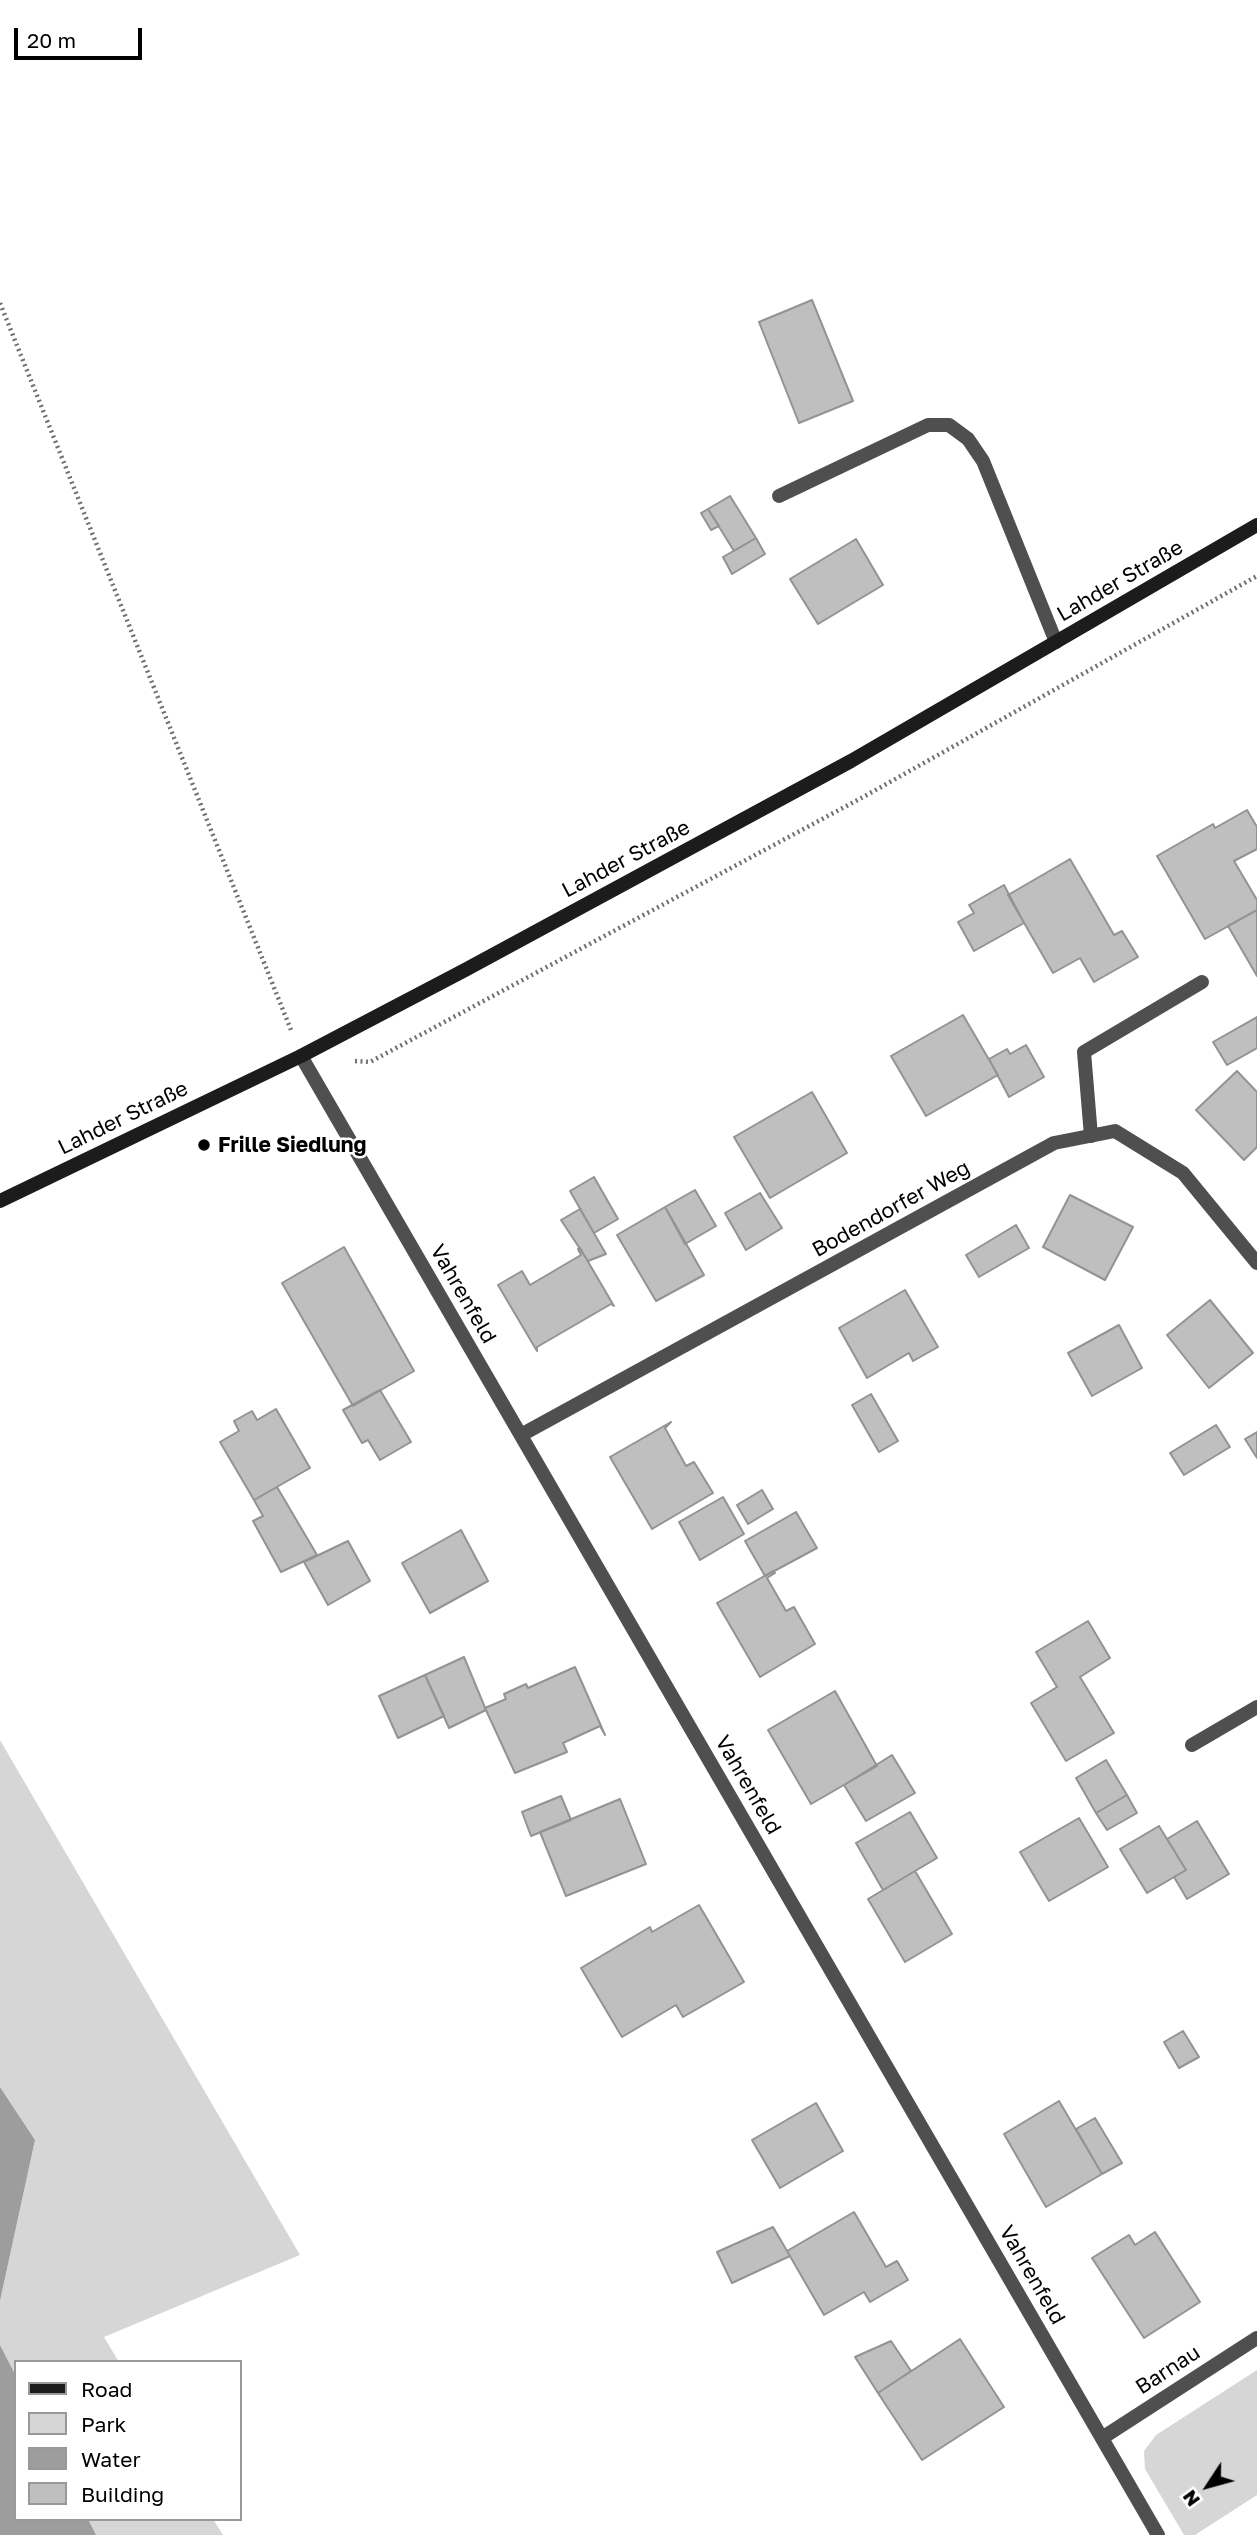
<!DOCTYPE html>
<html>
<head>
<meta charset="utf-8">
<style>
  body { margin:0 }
  #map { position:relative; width:1257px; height:2535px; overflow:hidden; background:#fff; font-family:"Golos Text",sans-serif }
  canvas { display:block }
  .legend { position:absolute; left:14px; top:2360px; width:228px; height:161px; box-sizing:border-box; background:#fff; border:2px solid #999; margin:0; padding:9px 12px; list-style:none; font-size:21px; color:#000 }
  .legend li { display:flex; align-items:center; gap:14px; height:35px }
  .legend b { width:35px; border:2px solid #999 }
  .north { position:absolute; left:1173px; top:2451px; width:70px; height:70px; -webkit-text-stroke:5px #fff; paint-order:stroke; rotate:234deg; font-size:19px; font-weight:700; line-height:28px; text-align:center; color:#000 }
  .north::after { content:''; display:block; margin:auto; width:24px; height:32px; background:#000; clip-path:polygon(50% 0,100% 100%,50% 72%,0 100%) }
  .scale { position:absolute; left:14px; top:28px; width:128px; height:32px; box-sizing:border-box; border:4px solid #000; border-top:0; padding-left:9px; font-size:21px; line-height:24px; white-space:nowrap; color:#000; -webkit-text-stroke:5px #fff; paint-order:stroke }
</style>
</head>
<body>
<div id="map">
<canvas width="1257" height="2535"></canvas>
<ul class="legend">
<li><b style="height:9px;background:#1c1c1c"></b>Road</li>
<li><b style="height:19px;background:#d6d6d6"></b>Park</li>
<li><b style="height:19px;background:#9d9d9d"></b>Water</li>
<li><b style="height:19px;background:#bfbfbf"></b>Building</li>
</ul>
<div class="north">N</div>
<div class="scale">20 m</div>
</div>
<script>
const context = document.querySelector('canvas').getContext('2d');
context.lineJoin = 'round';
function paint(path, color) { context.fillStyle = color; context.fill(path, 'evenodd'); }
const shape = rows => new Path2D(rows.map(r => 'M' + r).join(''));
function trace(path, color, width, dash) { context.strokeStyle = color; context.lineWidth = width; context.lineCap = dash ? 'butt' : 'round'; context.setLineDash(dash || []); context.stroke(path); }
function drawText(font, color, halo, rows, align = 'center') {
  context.font = font + ' "Golos Text",sans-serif'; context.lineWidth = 5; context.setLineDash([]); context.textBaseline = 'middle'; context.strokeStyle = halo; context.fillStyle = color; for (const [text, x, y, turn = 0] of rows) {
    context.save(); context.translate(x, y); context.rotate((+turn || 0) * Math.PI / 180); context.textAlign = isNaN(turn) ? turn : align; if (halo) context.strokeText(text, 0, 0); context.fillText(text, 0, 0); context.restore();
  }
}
paint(shape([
  [0,1740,300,2255,104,2337,119,2362,16,2362,16,2376,0,2345,0,2301,35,2140,0,2087],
  [1257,2370,1257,2495,1195,2535,1184,2535,1145,2469,1144,2451,1156,2435],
  [88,2519,213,2519,223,2535,96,2535]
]), '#d6d6d6');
paint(shape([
  [0,2087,35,2140,0,2301],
  [0,2345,16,2376,16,2519,88,2519,96,2535,0,2535]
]), '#9d9d9d');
const building = shape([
  [812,300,853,401,799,423,759,322,812,300],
  [730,496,756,538,734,551,708,509,730,496],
  [708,509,719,526,711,530,701,513,708,509],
  [756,538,765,554,732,574,723,557,756,538],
  [856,539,883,585,818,624,790,579,856,539],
  [1247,810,1257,827,1257,849,1234,861,1257,900,1257,910,1205,939,1157,856,1213,824,1215,828,1247,810],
  [1070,859,1114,935,1122,931,1138,957,1094,982,1080,958,1053,973,1008,895,1070,859],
  [1004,885,1024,923,974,951,958,922,974,913,969,905,1004,885],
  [1257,910,1257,976,1228,926,1257,910],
  [963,1015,998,1075,926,1116,891,1056,963,1015],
  [1257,1017,1257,1048,1227,1065,1213,1042,1257,1017],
  [1026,1045,1044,1077,1009,1097,989,1059,1007,1049,1010,1054,1026,1045],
  [1237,1071,1257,1092,1257,1147,1244,1160,1196,1110,1237,1071],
  [812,1092,847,1153,770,1198,734,1137,812,1092],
  [594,1177,618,1219,594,1233,570,1191,594,1177],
  [695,1190,716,1226,685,1244,665,1207,695,1190],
  [760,1193,782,1228,746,1250,725,1213,760,1193],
  [1070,1195,1133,1227,1105,1280,1043,1247,1070,1195],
  [665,1207,704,1275,656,1301,617,1235,665,1207],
  [580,1209,606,1254,588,1261,561,1220,580,1209],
  [1016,1225,1029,1248,979,1277,966,1255,1016,1225],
  [344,1247,414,1371,353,1406,282,1283,344,1247],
  [580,1248,614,1306,611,1304,537,1347,537,1351,498,1285,522,1271,530,1285,581,1255,578,1249,580,1248],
  [905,1290,938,1347,913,1361,909,1353,867,1378,839,1328,905,1290],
  [1210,1300,1253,1353,1209,1388,1167,1335,1210,1300],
  [1119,1325,1142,1368,1092,1396,1068,1353,1119,1325],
  [380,1390,411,1442,380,1460,368,1440,362,1443,343,1410,380,1390],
  [871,1394,898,1441,879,1452,852,1405,871,1394],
  [276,1409,310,1468,254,1500,220,1442,239,1431,234,1421,252,1411,257,1420,276,1409],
  [671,1422,665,1428,686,1466,694,1462,713,1493,652,1529,610,1457,671,1422],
  [1216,1425,1230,1447,1184,1475,1170,1453,1216,1425],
  [1257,1432,1257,1458,1245,1439,1257,1432],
  [277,1487,317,1555,281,1572,253,1521,263,1516,254,1500,277,1487],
  [762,1490,773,1509,748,1524,737,1505,762,1490],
  [723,1497,744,1534,700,1560,679,1522,723,1497],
  [796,1512,817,1548,765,1576,745,1541,796,1512],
  [461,1530,488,1581,430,1613,402,1563,461,1530],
  [348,1541,370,1581,328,1605,304,1562,348,1541],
  [773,1571,775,1573,767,1578,786,1611,794,1607,815,1644,760,1677,717,1603,773,1571],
  [1088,1621,1110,1658,1080,1677,1114,1733,1066,1761,1031,1703,1057,1687,1036,1652,1088,1621],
  [464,1657,486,1710,449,1728,425,1675,464,1657],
  [575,1667,605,1735,600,1726,563,1743,567,1752,515,1773,485,1708,506,1699,504,1694,526,1684,528,1688,575,1667],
  [425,1675,444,1716,398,1738,379,1696,425,1675],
  [835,1691,877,1766,811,1804,768,1730,835,1691],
  [892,1755,915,1793,866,1821,844,1785,892,1755],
  [1106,1760,1127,1795,1096,1813,1076,1778,1106,1760],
  [1127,1795,1137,1813,1107,1830,1096,1813,1127,1795],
  [561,1796,571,1820,531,1836,522,1812,561,1796],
  [620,1799,646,1864,566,1896,540,1832,620,1799],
  [910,1812,937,1858,883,1890,856,1843,910,1812],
  [1079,1818,1108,1867,1049,1901,1020,1852,1079,1818],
  [1197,1821,1229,1874,1187,1899,1174,1877,1186,1870,1167,1839,1197,1821],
  [1159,1826,1186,1870,1147,1893,1120,1849,1159,1826],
  [915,1871,952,1934,905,1962,868,1899,915,1871],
  [699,1905,744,1982,683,2017,676,2005,622,2037,581,1968,650,1927,652,1932,699,1905],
  [1183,2031,1199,2057,1179,2068,1164,2042,1183,2031],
  [1059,2101,1102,2174,1046,2207,1004,2134,1059,2101],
  [816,2103,843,2151,780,2188,752,2140,816,2103],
  [1095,2118,1122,2163,1102,2174,1076,2129,1095,2118],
  [854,2212,886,2267,897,2261,908,2280,870,2302,864,2292,824,2315,787,2251,854,2212],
  [773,2227,790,2256,732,2283,717,2252,773,2227],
  [1155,2232,1200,2302,1144,2338,1092,2258,1129,2235,1135,2245,1155,2232],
  [960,2339,1004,2407,922,2460,878,2393,960,2339],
  [891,2341,911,2371,878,2393,855,2357,891,2341]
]);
paint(building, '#bfbfbf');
trace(building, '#939393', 2);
trace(shape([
  [0,303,291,1030],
  [355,1061,370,1062,865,796,1257,576]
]), '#717171', 4.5, [2, 3.5]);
trace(shape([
  [779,496,928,425,949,425,968,439,983,461,1056,642],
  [1091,1136,1084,1052,1202,982]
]), '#4f4f4f', 14);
trace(shape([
  [301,1056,1158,2535],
  [521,1435,1054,1143,1115,1131,1183,1173,1257,1263],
  [1192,1745,1257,1707],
  [1102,2438,1257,2338]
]), '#4f4f4f', 14);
trace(shape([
  [0,1201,301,1056,465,970,851,761,1257,525]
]), '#1c1c1c', 14);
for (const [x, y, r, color] of [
  [204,1145,7,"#000"]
]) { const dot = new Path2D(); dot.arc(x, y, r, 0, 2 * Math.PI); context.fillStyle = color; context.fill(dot); trace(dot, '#fff', 2.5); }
drawText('21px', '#000', '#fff', [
  ["Lahder Straße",1120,581,-30],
  ["Lahder Straße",626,859,-28],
  ["Lahder Straße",123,1118,-26],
  ["Bodendorfer Weg",891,1209,-29],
  ["Vahrenfeld",463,1294,60],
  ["Vahrenfeld",748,1785,60],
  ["Vahrenfeld",1032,2275,60],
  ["Barnau",1168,2370,-33]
]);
drawText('bold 21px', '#000', '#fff', [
  ["Frille Siedlung",218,1145]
], 'left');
</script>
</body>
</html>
